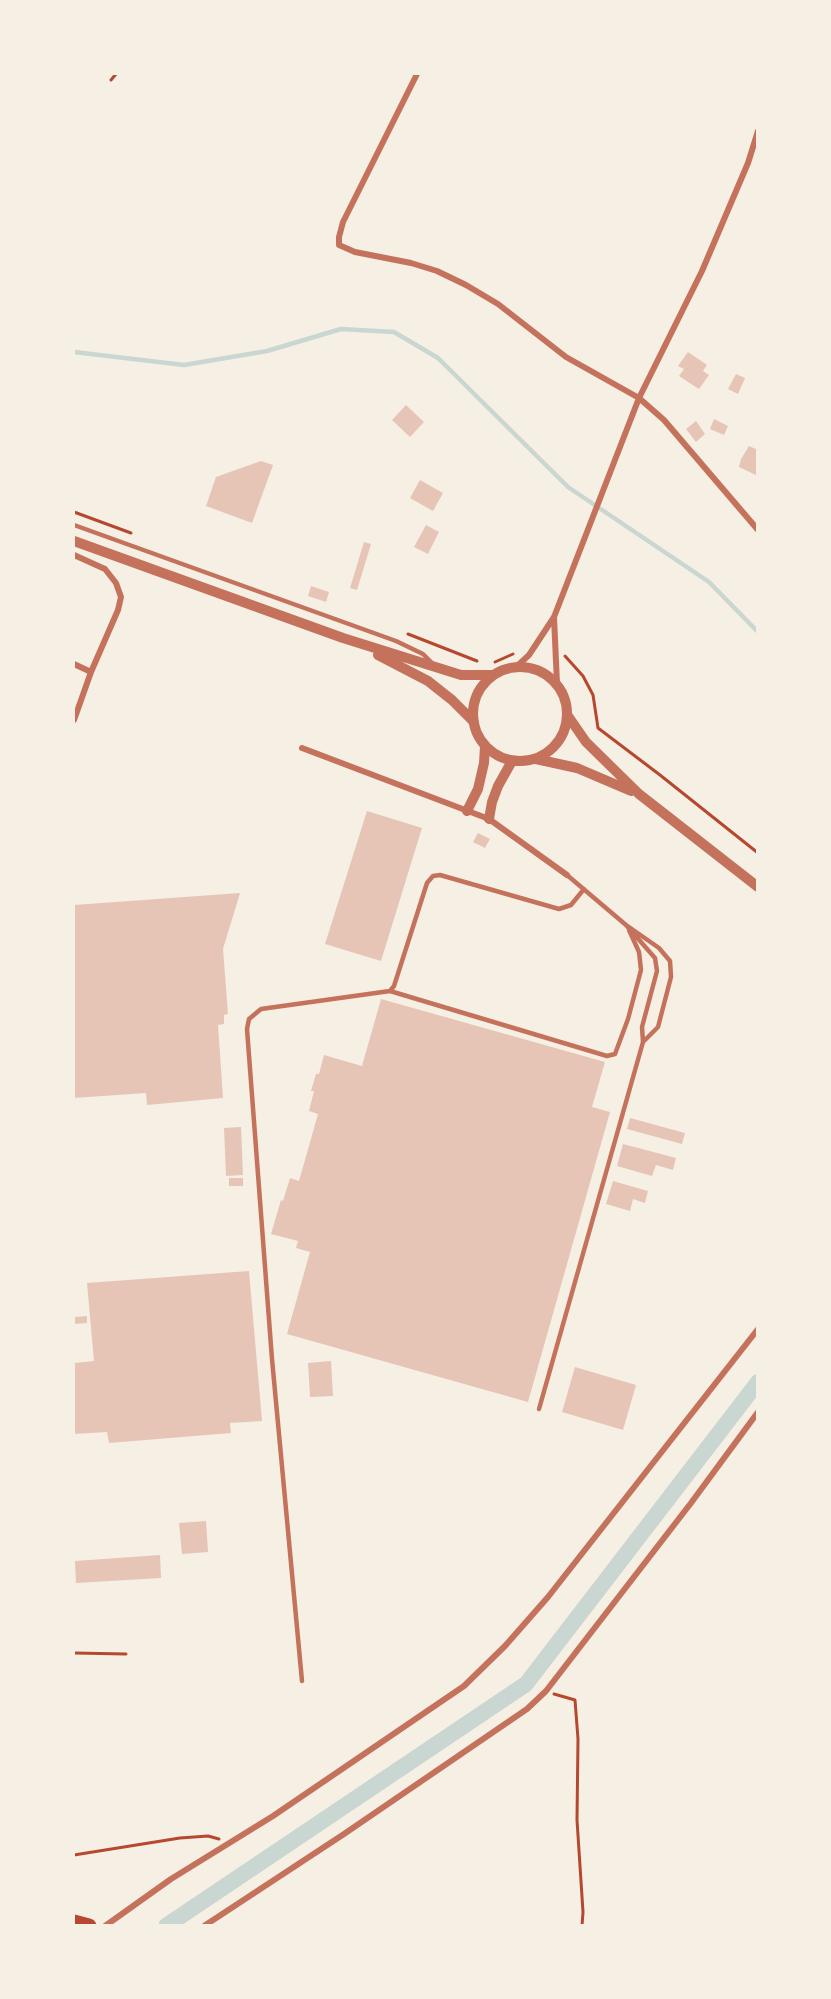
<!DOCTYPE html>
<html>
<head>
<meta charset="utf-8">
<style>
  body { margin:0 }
  #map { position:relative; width:831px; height:1999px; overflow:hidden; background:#f6efe4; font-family:"DM Sans",sans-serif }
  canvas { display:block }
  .frame { position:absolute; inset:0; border:75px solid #f6efe4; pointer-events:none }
</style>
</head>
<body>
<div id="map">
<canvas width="831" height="1999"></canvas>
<div class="frame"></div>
</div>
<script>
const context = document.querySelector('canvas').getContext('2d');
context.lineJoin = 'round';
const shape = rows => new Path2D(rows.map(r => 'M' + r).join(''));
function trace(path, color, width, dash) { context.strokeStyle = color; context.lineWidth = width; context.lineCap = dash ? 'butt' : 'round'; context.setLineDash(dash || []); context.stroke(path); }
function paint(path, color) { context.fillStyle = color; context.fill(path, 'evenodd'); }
trace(shape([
  [74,352,184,365,267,351,341,329,394,332,438,358,568,487,709,582,758,632]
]), '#c9d6d2', 4.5);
trace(shape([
  [166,1926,526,1684,758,1382]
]), '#c9d6d2', 16);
paint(shape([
  [688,352,707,365,703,371,709,375,699,389,679,376,684,369,678,366],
  [736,374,745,378,738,394,728,389],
  [406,405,424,422,410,437,392,420],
  [714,419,728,426,724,435,710,429],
  [696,421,705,434,696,442,686,429],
  [749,446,758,450,758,476,739,467,741,459],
  [261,461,273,465,252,523,206,506,216,477],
  [420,480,443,493,433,511,410,498],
  [426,525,439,532,428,554,414,547],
  [364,542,371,544,357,590,350,588],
  [311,586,329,592,326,602,308,596],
  [367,811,422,828,381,961,325,944],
  [478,833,490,839,485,848,473,842],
  [240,893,223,949,228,1014,224,1015,224,1024,218,1025,223,1098,147,1105,146,1093,74,1098,74,905],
  [381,999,605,1062,592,1107,610,1112,528,1402,287,1334,310,1252,296,1248,298,1241,271,1234,281,1200,283,1201,290,1178,299,1181,318,1114,309,1111,314,1091,311,1091,316,1074,319,1074,324,1055,362,1066],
  [630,1118,685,1133,682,1144,627,1129],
  [241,1127,243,1175,226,1176,224,1128],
  [623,1144,676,1158,673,1170,656,1165,652,1176,617,1166],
  [229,1178,243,1178,243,1186,229,1186],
  [613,1181,648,1191,645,1203,633,1199,630,1211,606,1204],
  [249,1271,262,1421,230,1423,231,1433,109,1443,107,1432,74,1434,74,1363,94,1361,87,1283],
  [87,1316,87,1323,74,1324,74,1317],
  [331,1361,333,1396,310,1397,308,1363],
  [575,1367,636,1385,623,1430,562,1412],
  [206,1521,208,1552,182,1554,179,1523],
  [160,1555,161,1578,76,1583,75,1561]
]), '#e6c5b7');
trace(shape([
  [111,80,116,74],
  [74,512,131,533],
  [408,634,477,661],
  [565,656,583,676,593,695,598,728,660,775,758,853],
  [495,662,513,654],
  [74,1653,126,1654],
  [554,1694,575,1700,578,1739,577,1820,583,1912,582,1926],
  [74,1855,180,1838,208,1836,219,1839]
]), '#b5482f', 3);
trace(shape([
  [74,525,396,641,423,654,431,662],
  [567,875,626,925,659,948,670,961,671,977,658,1027,643,1042],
  [390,991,607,1056,615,1054,628,1019,641,970,639,952,629,930],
  [539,1409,643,1042,642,1027,657,971,655,958,626,925],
  [302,1681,272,1359,247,1029,249,1019,261,1009,390,991,394,986,427,883,433,876,440,875,559,909,571,905,584,889]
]), '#c5725c', 4.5);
trace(shape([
  [417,74,343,222,339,237,339,245,355,252,411,263,437,271,466,285,498,304,566,357,639,398,664,420,758,530],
  [74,555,105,569,116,583,121,597,118,610,91,672,74,720],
  [554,617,639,398,702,271,748,163,758,131],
  [74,664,91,672],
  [516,667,529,655,554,617,557,684],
  [302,748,489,819,567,875],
  [105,1926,171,1879,273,1816,464,1686,505,1646,548,1597,758,1329],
  [204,1926,344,1834,527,1709,546,1691,691,1503,758,1412]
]), '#c5725c', 6);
trace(shape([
  [74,541,343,638,461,675,494,675],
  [378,655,428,681,452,700,474,722],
  '473 714a47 47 0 1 1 94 0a47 47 0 1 1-94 0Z',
  [568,716,586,742,639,794,758,887],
  [536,759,577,768,631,791],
  [467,811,478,789,484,763,485,746],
  [489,819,492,802,498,786,512,761]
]), '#c5725c', 10);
trace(shape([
  [74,1922,89,1926]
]), '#b5482f', 15);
</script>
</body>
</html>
